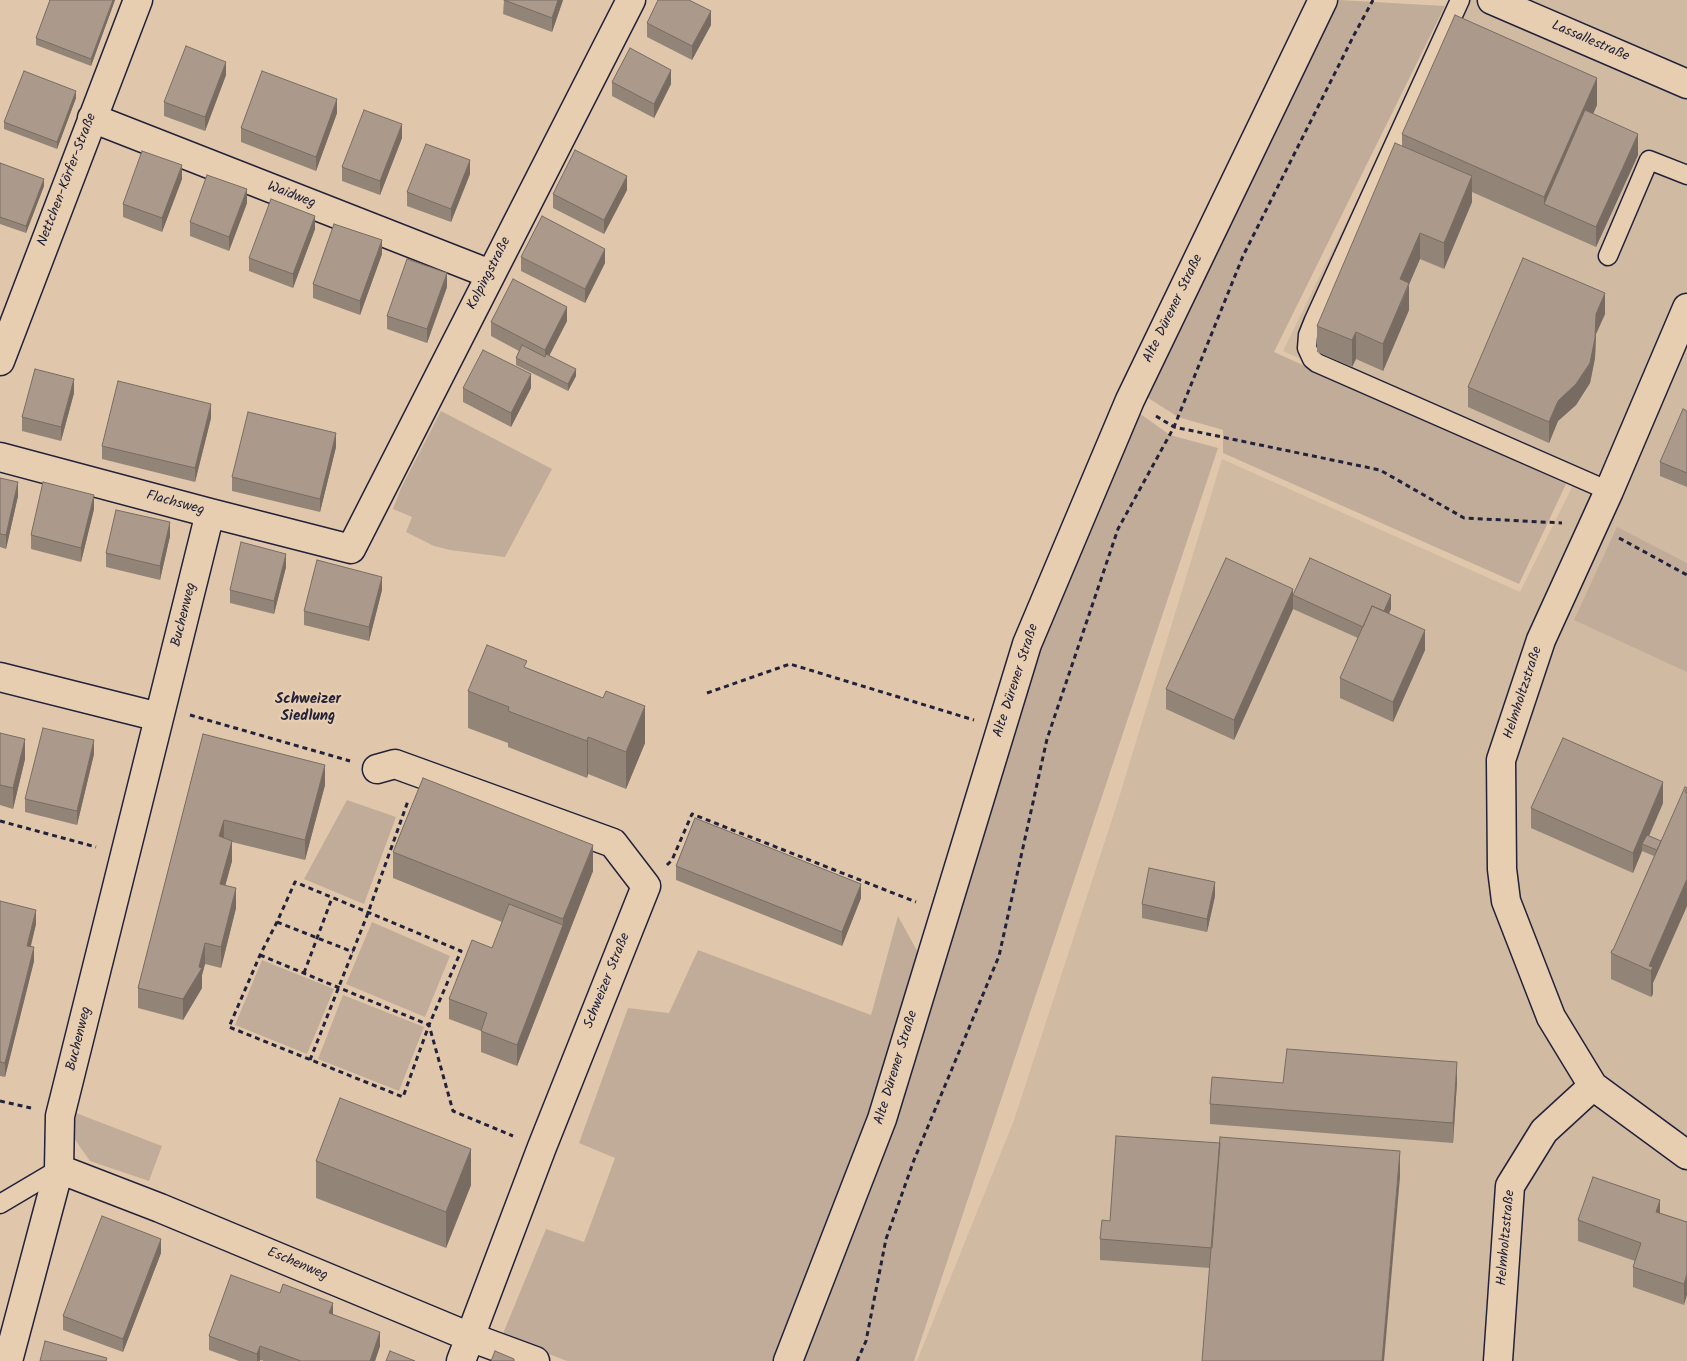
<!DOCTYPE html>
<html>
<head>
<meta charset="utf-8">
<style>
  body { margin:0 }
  canvas { display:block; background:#e0c7ab }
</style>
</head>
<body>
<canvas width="1687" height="1361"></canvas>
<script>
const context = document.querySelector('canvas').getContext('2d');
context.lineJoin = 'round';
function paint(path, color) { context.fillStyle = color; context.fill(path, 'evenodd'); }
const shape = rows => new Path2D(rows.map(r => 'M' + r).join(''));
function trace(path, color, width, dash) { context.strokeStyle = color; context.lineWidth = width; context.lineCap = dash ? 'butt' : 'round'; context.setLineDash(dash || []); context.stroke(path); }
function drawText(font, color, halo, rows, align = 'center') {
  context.font = font + ' Kalam,sans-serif'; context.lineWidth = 4.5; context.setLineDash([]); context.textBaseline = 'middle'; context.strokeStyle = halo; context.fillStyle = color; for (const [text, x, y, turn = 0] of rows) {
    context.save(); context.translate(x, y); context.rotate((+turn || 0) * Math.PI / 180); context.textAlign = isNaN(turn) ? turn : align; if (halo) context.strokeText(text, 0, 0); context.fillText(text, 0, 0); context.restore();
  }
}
paint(shape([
  [1452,0,1687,0,1687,1361,917,1361,1014,1120,1117,804,1222,459,1520,592,1574,483,1283,351,1454,3]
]), '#d0baa2');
paint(shape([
  [1339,0,1445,6,1274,352,1566,484,1519,584,1223,453,1223,430,1178,417,1142,394],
  [1132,408,1170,435,1218,448,914,1361,796,1361,1035,642],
  [441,411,552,469,505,557,450,550,434,546,406,532,412,517,393,509,401,488],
  [1617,527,1687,563,1687,672,1574,620],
  [347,800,396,817,364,904,304,879],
  [898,916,921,958,873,1114,774,1361,567,1361,502,1336,546,1229,584,1242,615,1158,579,1143,628,1008,669,1013,698,950,871,1015],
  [372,922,450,956,425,1017,346,984],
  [262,960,334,989,307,1054,235,1025],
  [343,995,424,1027,399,1091,318,1059],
  [76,1113,162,1146,149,1181,90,1161,73,1137]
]), '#c0ac99');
const service = shape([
  [1460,0,1314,320,1308,335,1307,348,1312,359,1317,363,1609,491],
  [1608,256,1649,160,1687,175],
  [0,1204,59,1169]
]);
const minor = shape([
  [1492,0,1687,84],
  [92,118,490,274],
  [1687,308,1609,491,1541,640,1501,760,1502,869,1506,901,1551,1017,1593,1086,1687,1155],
  [0,361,138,0],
  [0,457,210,513,351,549,631,0],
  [0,677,159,717],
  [377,769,395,764,613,843,646,886,542,1147,461,1361],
  [59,1169,160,1208,470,1337,535,1361],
  [8,1361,59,1169,60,1116,64,1100,210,513],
  [788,1361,882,1119,1027,644,1130,400,1323,0],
  [1498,1361,1510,1186,1544,1131,1593,1086]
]);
trace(service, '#22223b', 21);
trace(minor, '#22223b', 31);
trace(shape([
  [1156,416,1174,427,1380,470,1464,518,1562,523],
  [1619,538,1687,575],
  [707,693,790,664,974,720],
  [190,715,350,761],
  [0,821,96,847],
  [667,865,672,860,692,814,916,902],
  [277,922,353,952],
  [260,955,429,1025,403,1097,229,1027,260,955,277,922,295,882,461,951,429,1025,453,1111,513,1136],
  [304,973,332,898],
  [310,1060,368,913,408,801],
  [0,1101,31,1108],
  [857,1361,866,1341,886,1239,914,1160,999,956,1047,739,1118,529,1174,427,1243,256,1354,35,1373,0]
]), '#22223b', 3, [5, 4]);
trace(service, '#e8ceb0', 18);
trace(minor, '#e8ceb0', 28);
paint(shape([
  [50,0,115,0,91,66,36,45,36,38],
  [504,0,563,0,552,32,503,14],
  [647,23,711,25,692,60,647,37],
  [226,75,205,131,164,116,164,102],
  [612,82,671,84,654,118,612,96],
  [76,98,57,149,4,129,4,122],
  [1597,105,1593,114,1638,155,1596,247,1472,192,1472,202,1444,269,1420,259,1409,283,1409,310,1383,371,1356,359,1352,367,1317,352,1317,326,1402,146,1402,134],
  [337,113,316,171,241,142,241,128],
  [402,138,380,195,342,181,342,167],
  [0,163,44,186,26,233,0,224],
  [470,174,451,222,407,206,407,192],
  [182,179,162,232,123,217,123,204],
  [627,190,604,234,553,208,553,194],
  [247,203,229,251,190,236,190,222],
  [315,229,293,288,249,271,249,258],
  [382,254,360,315,313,298,313,284],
  [521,257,605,263,585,303,521,271],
  [447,287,427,343,387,329,387,316],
  [1605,314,1596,334,1595,358,1590,383,1576,405,1558,421,1549,443,1468,407,1468,387],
  [567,321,549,356,576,376,568,391,516,365,516,358,519,351,491,336,491,322],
  [463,388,531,388,511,427,463,402],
  [74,393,61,441,22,431,22,417],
  [1687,411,1687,487,1660,476,1660,462],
  [211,418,195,482,102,459,102,446],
  [336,447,320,512,232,491,232,477],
  [0,478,18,496,6,549,0,547],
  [94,509,81,562,31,549,31,535],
  [170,536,160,580,106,567,106,553],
  [286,567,274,614,230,603,230,590],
  [382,590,369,641,304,625,304,611],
  [1293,595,1391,609,1389,613,1425,650,1393,722,1340,698,1340,678,1358,638,1293,609,1234,740,1166,709,1166,689],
  [527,668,603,698,645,743,626,789,588,774,587,778,508,747,508,743,468,728,468,691],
  [0,733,25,759,13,809,0,805],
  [203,734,325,785,305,860,232,842,232,861,225,885,236,908,221,968,205,964,202,975,202,988,183,1020,138,1008,138,988],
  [94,754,77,825,25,812,25,799],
  [1687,788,1687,906,1653,983,1653,994,1651,997,1611,979,1611,953,1613,950,1654,856,1642,851,1633,873,1531,828,1531,808,1663,803,1649,836,1661,841],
  [393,852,593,871,517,1066,481,1052,481,1031,449,1019,449,999,492,948,502,922,393,878],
  [676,866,861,898,842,946,676,880],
  [1215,896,1207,932,1142,918,1142,904],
  [0,901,36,924,31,946,34,961,5,1077,0,1076],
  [1457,1082,1453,1143,1210,1124,1210,1104,1283,1083],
  [316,1161,471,1185,446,1248,316,1198],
  [1400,1177,1210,1268,1100,1260,1100,1239],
  [1660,1213,1687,1222,1684,1305,1633,1287,1633,1267,1635,1261,1578,1241,1578,1220],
  [161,1253,123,1352,63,1330,63,1316],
  [333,1314,380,1346,375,1361,264,1361,260,1360,260,1361,239,1361,209,1350,209,1336]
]), '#938478');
paint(shape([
  [113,0,115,0,91,66,91,59],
  [558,0,563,0,552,32,552,18],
  [711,11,711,25,692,60,692,46],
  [226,62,226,75,205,131,205,117],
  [671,70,671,84,654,118,654,104],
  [1597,78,1597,105,1551,207,1544,204,1544,197],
  [76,91,76,98,57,149,57,142],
  [337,99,337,113,316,171,316,157],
  [402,124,402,138,380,195,380,181],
  [1638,134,1638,155,1596,247,1596,227],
  [470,160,470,174,451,222,451,209],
  [182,165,182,179,162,232,162,218],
  [627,176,627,190,604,234,604,220],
  [1472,176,1472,202,1444,269,1444,243],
  [44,179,44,186,26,233,26,226],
  [247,189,247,203,229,251,229,237],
  [315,216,315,229,293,288,293,274],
  [1420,233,1420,259,1400,306,1400,279],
  [382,240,382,254,360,315,360,301],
  [605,249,605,263,585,303,585,289],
  [447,273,447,287,427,343,427,329],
  [1409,283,1409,310,1383,371,1383,344],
  [1605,293,1605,314,1596,334,1595,358,1590,383,1576,405,1558,421,1549,443,1549,422],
  [567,307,567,321,545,364,545,350],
  [1356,332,1356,359,1352,367,1352,340],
  [576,369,576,376,568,391,568,384],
  [531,374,531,388,511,427,511,413],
  [74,379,74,393,61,441,61,427],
  [211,404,211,418,195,482,195,468],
  [336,433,336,447,320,512,320,499],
  [18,482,18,496,6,549,6,535],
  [94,495,94,509,81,562,81,548],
  [170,522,170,536,160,580,160,566],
  [286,554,286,567,274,614,274,601],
  [382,577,382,590,369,641,369,627],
  [1293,589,1293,609,1234,740,1234,720],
  [1391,595,1391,609,1381,630,1381,616],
  [1425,630,1425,650,1393,722,1393,702],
  [645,706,645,743,626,789,626,752],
  [588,737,588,774,587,778,587,741],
  [25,739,25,759,13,809,13,788],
  [94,740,94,754,77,825,77,811],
  [325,765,325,785,305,860,305,840],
  [1663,782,1663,803,1645,845,1642,844,1642,851,1633,873,1633,853],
  [224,820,224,840,219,836],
  [232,841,232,861,220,905,220,884],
  [593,845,593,871,517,1066,517,1045,563,925,563,919],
  [1687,879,1687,906,1653,983,1653,994,1651,997,1651,971,1649,966],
  [1215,882,1215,896,1207,932,1207,919],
  [861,884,861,898,842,946,842,932],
  [236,888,236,908,221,968,221,947],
  [36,910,36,924,27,960,27,946],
  [205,943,205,964,202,975,202,988,183,1020,183,999,199,967],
  [34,947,34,961,5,1077,5,1063],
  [1457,1062,1457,1082,1453,1143,1453,1123],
  [471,1149,471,1185,446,1248,446,1212],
  [1400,1151,1400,1177,1384,1361,1382,1361],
  [1660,1200,1660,1220,1656,1212],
  [161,1239,161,1253,123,1352,123,1339],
  [1687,1274,1687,1295,1684,1305,1684,1284],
  [333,1303,333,1316,329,1313],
  [380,1332,380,1346,375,1361,370,1361],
  [260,1346,260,1361,257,1361,257,1354]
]), '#786c62');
const building = shape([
  [50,0,113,0,91,59,36,38,50,0],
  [504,0,558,0,552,18,504,0],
  [658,0,689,0,711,11,692,46,647,23,658,0],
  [1455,15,1597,78,1544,197,1402,134,1455,15],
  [186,46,226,62,205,117,164,102,186,46],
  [630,48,671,70,654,104,612,82,630,48],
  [24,71,76,91,57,142,4,122,24,71],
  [262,71,337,99,316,157,241,128,262,71],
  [364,110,402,124,380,181,342,167,364,110],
  [1585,110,1638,134,1596,227,1544,204,1585,110],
  [1395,143,1472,176,1444,243,1420,233,1400,279,1409,283,1383,344,1356,332,1352,340,1317,326,1395,143],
  [426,144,470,160,451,209,407,192,426,144],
  [575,150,627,176,604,220,553,194,575,150],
  [142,151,182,165,162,218,123,204,142,151],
  [0,163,44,179,26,226,0,217,0,163],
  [207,175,247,189,229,237,190,222,207,175],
  [271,199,315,216,293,274,249,258,271,199],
  [542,216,605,249,585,289,521,257,542,216],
  [334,224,382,240,360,301,313,284,334,224],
  [1523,258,1605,293,1596,314,1595,338,1590,363,1576,384,1558,401,1549,422,1468,387,1523,258],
  [407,259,447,273,427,329,387,316,407,259],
  [513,279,567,307,545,350,491,322,513,279],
  [522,345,545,357,546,354,576,369,568,384,516,358,522,345],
  [483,350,531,374,511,413,463,388,483,350],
  [35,369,74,379,61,427,22,417,35,369],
  [118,381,211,404,195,468,102,446,118,381],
  [1683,409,1687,411,1687,473,1660,462,1683,409],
  [248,412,336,433,320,499,232,477,248,412],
  [0,478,18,482,6,535,0,534,0,478],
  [43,482,94,495,81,548,31,535,43,482],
  [116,510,170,522,160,566,106,553,116,510],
  [241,542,286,554,274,601,230,590,241,542],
  [1226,558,1293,589,1234,720,1166,689,1226,558],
  [1310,558,1391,595,1384,611,1372,606,1363,627,1293,595,1310,558],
  [317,560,382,577,369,627,304,611,317,560],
  [1372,606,1425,630,1393,702,1340,678,1372,606],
  [487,645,527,661,524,667,603,698,606,691,645,706,626,752,588,737,587,741,508,711,509,707,468,691,487,645],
  [43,728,94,740,77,811,25,799,43,728],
  [0,733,25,739,13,788,0,785,0,733],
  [203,734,325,765,305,840,224,820,219,836,232,841,220,884,236,888,221,947,205,943,199,967,202,968,183,999,138,988,203,734],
  [1563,738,1663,782,1633,853,1531,808,1563,738],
  [423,778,593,845,563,919,393,852,423,778],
  [1685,787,1687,788,1685,792,1687,793,1687,879,1649,966,1653,967,1651,971,1611,953,1612,950,1613,950,1685,787],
  [695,818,861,884,842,932,676,866,695,818],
  [1647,835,1661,841,1657,850,1642,844,1647,835],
  [1149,868,1215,882,1207,919,1142,904,1149,868],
  [0,901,36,910,27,946,34,947,5,1063,0,1062,0,901],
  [509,904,563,925,517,1045,481,1031,487,1013,449,999,472,940,492,948,509,904],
  [1287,1049,1457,1062,1453,1123,1210,1104,1212,1077,1283,1083,1287,1049],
  [340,1098,471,1149,446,1212,316,1161,340,1098],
  [1116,1136,1220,1143,1212,1248,1100,1239,1102,1220,1110,1221,1116,1136],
  [1220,1137,1400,1151,1382,1361,1202,1361,1220,1137],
  [1593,1177,1660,1200,1656,1212,1687,1222,1687,1274,1684,1284,1633,1267,1641,1243,1578,1220,1593,1177],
  [102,1216,161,1239,123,1339,63,1316,102,1216],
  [231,1275,280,1293,283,1284,333,1303,329,1313,380,1332,370,1361,301,1361,260,1346,257,1354,209,1336,231,1275],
  [45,1341,107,1358,106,1361,40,1361,45,1341],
  [390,1351,415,1361,386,1361,390,1351],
  [495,1351,514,1359,514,1361,491,1361,495,1351]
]);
paint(building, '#ab9a8c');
trace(building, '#786c62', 1);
drawText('14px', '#22223b', '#e8ceb0', [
  ["Lassallestraße",1590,42,23],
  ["Nettchen-Körfer-Straße",68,180,-69],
  ["Waidweg",291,196,21],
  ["Kolpingstraße",490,274,-63],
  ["Alte Dürener Straße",1174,309,-64],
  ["Flachsweg",175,504,15],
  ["Buchenweg",185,615,-76],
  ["Alte Dürener Straße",1017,681,-72],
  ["Helmholtzstraße",1524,693,-72],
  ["Schweizer Straße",608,981,-68],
  ["Buchenweg",80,1039,-76],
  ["Alte Dürener Straße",897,1068,-73],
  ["Helmholtzstraße",1507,1238,-85],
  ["Eschenweg",297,1265,23]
]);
drawText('bold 15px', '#22223b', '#e8ceb0', [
  ["Schweizer",308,700],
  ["Siedlung",308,717]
]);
</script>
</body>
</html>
